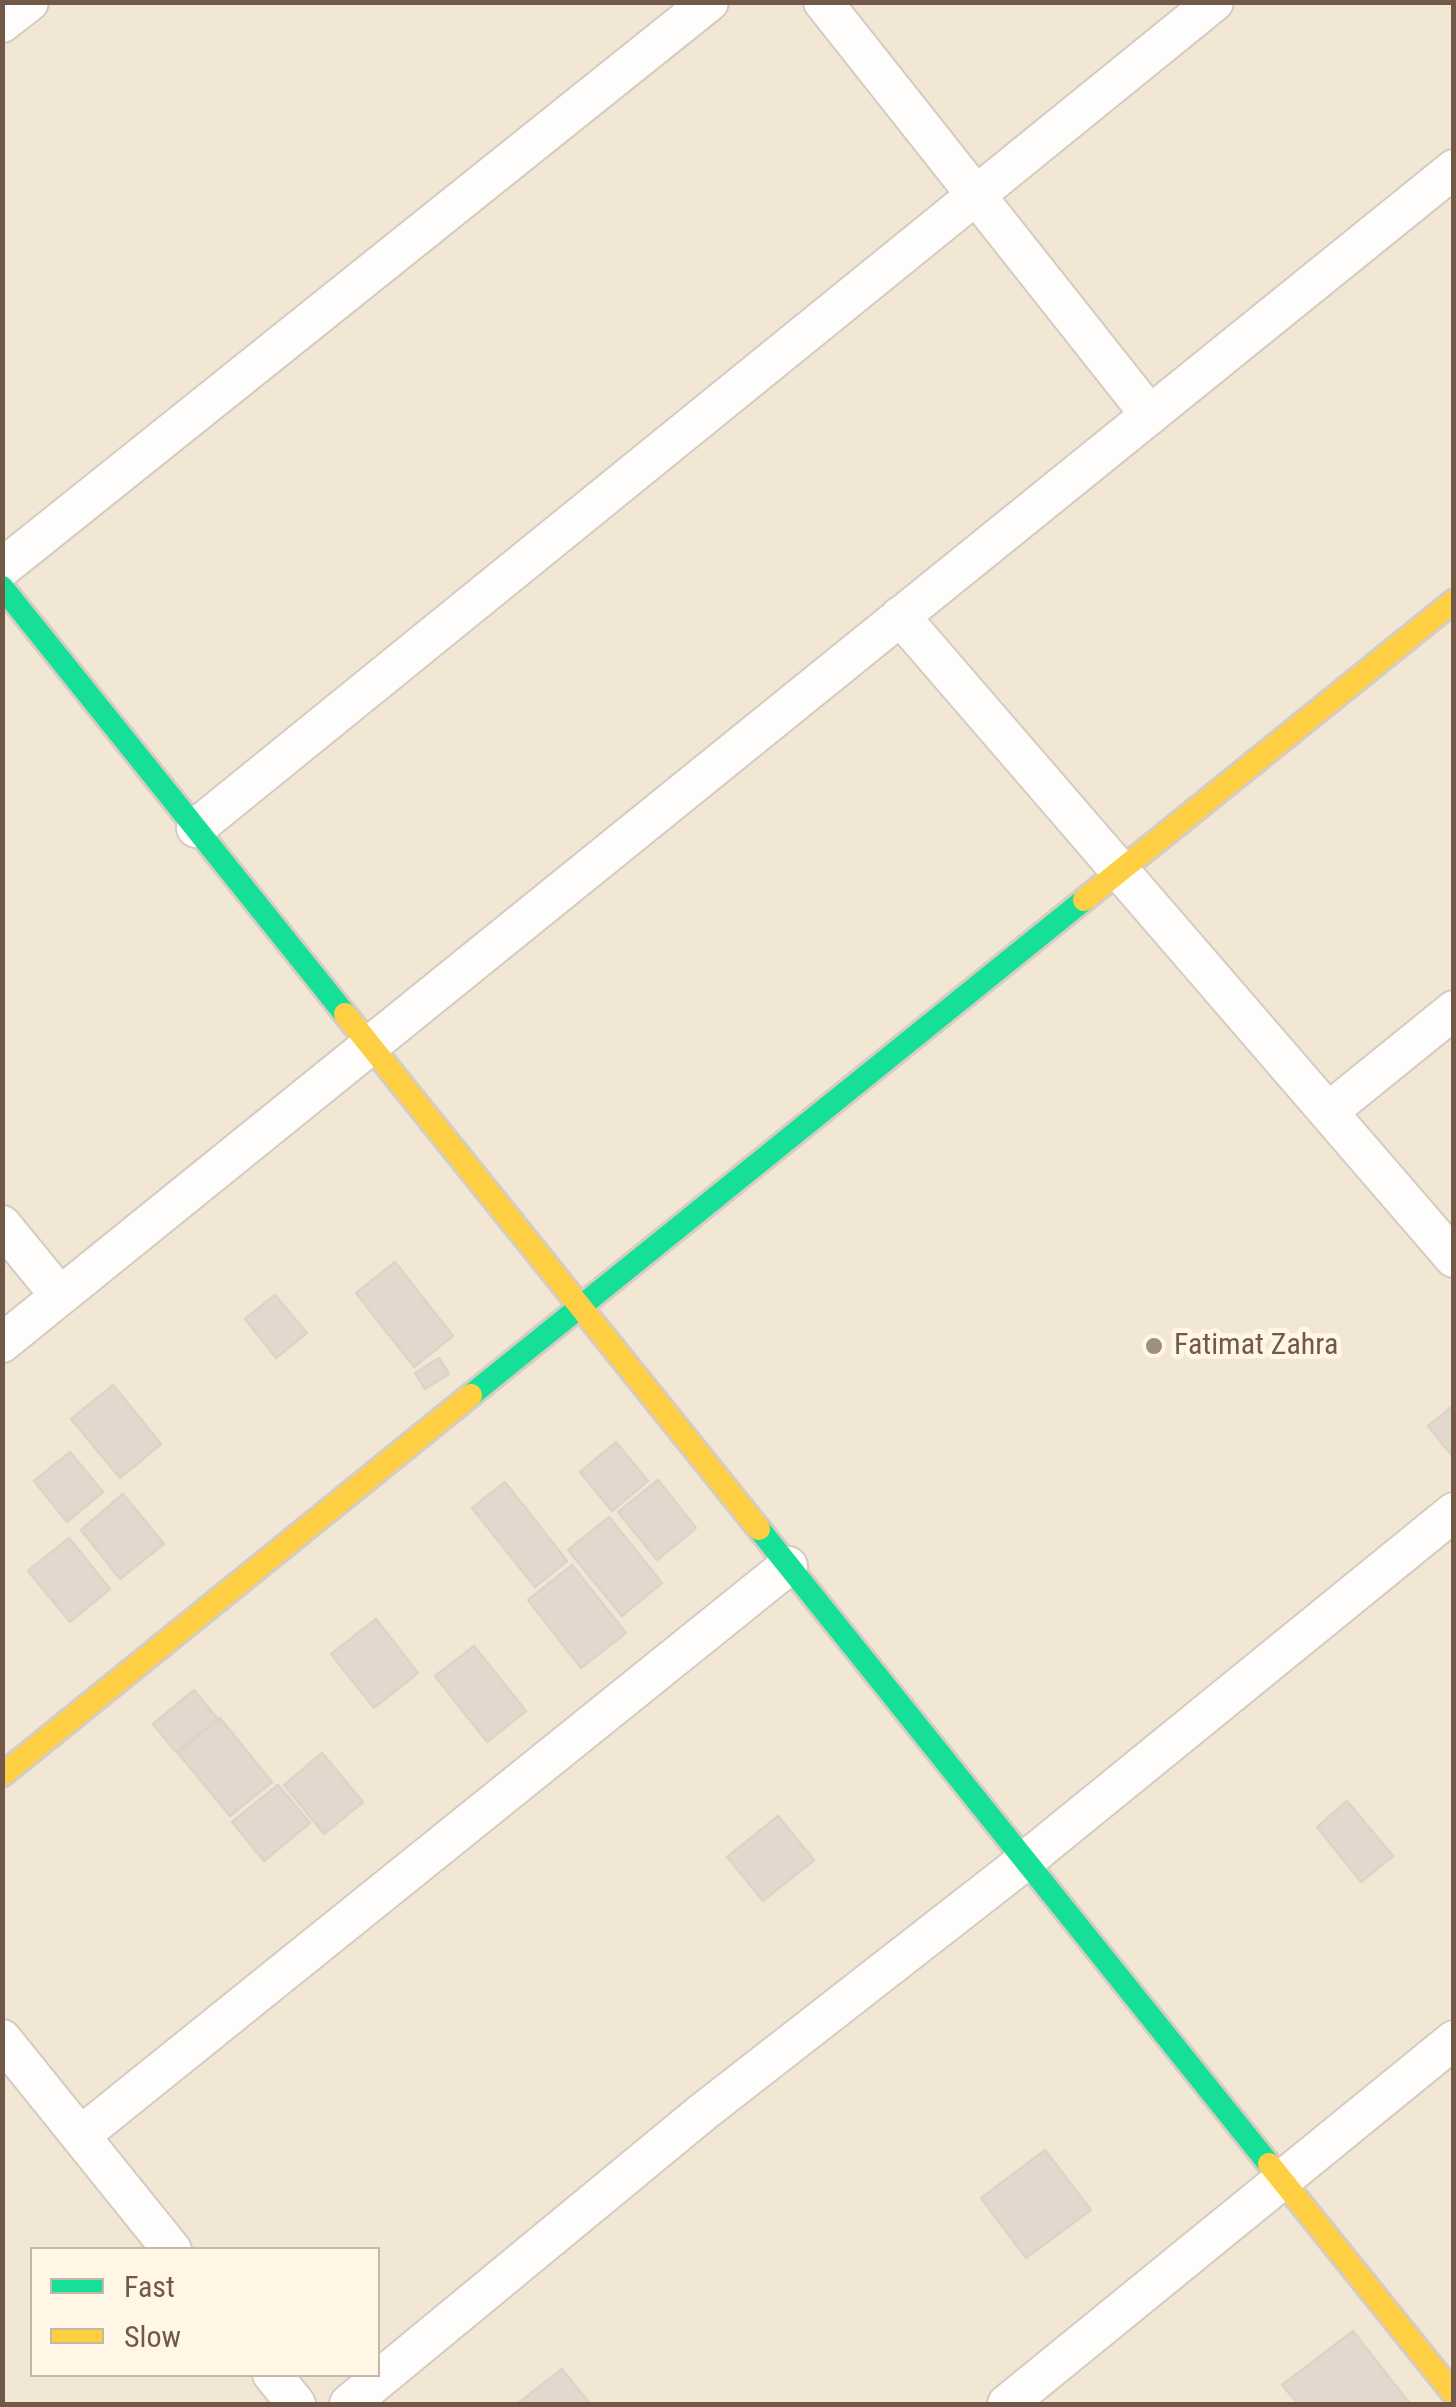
<!DOCTYPE html>
<html>
<head>
<meta charset="utf-8">
<style>
  body { margin:0 }
  #map { position:relative; width:1456px; height:2407px; overflow:hidden; background:#f6f0e5; font-family:"Roboto Condensed",sans-serif }
  canvas { display:block }
  .frame { position:absolute; inset:0; border:5px solid #725947; pointer-events:none }
  .legend { position:absolute; left:30px; top:2247px; width:350px; height:130px; box-sizing:border-box; background:#fff6e5; border:2px solid #c7b7a6; margin:0; padding:12px 18px; list-style:none; font-size:30px; color:#725947 }
  .legend li { display:flex; align-items:center; gap:20px; height:50px }
  .legend b { width:50px; border:2px solid #c7b7a6 }
</style>
</head>
<body>
<div id="map">
<canvas width="1456" height="2407"></canvas>
<div class="frame"></div>
<ul class="legend">
<li><b style="height:12px;background:#16e098"></b>Fast</li>
<li><b style="height:12px;background:#ffcf43"></b>Slow</li>
</ul>
</div>
<script>
const context = document.querySelector('canvas').getContext('2d');
context.lineJoin = 'round';
function paint(path, color) { context.fillStyle = color; context.fill(path, 'evenodd'); }
const shape = rows => new Path2D(rows.map(r => 'M' + r).join(''));
function trace(path, color, width, dash) { context.strokeStyle = color; context.lineWidth = width; context.lineCap = dash ? 'butt' : 'round'; context.setLineDash(dash || []); context.stroke(path); }
function drawText(font, color, halo, rows, align = 'center') {
  context.font = font + ' "Roboto Condensed",sans-serif'; context.lineWidth = 10; context.setLineDash([]); context.textBaseline = 'middle'; context.strokeStyle = halo; context.fillStyle = color; for (const [text, x, y, turn = 0] of rows) {
    context.save(); context.translate(x, y); context.rotate((+turn || 0) * Math.PI / 180); context.textAlign = isNaN(turn) ? turn : align; if (halo) context.strokeText(text, 0, 0); context.fillText(text, 0, 0); context.restore();
  }
}
paint(shape([
  [3,3,1453,3,1453,2404,3,2404],
  [32,2250,378,2250,378,2374,32,2374]
]), '#f2e6d5');
const building = shape([
  [395,1262,453,1336,414,1367,356,1293,395,1262],
  [275,1295,307,1333,276,1358,245,1319,275,1295],
  [439,1358,449,1374,425,1389,415,1373,439,1358],
  [113,1385,161,1444,120,1478,71,1419,113,1385],
  [1454,1405,1454,1456,1453,1457,1428,1426,1454,1405],
  [616,1442,648,1481,612,1511,580,1472,616,1442],
  [70,1452,103,1492,67,1522,34,1481,70,1452],
  [658,1480,696,1528,657,1560,618,1512,658,1480],
  [505,1482,567,1561,535,1587,472,1508,505,1482],
  [123,1494,164,1544,120,1579,81,1530,123,1494],
  [609,1517,662,1583,622,1616,568,1550,609,1517],
  [69,1538,110,1589,70,1622,28,1571,69,1538],
  [572,1565,626,1633,581,1668,528,1600,572,1565],
  [376,1619,418,1673,374,1708,331,1654,376,1619],
  [474,1646,526,1711,487,1742,435,1676,474,1646],
  [194,1690,218,1719,176,1752,153,1724,194,1690],
  [220,1718,272,1782,230,1816,178,1753,220,1718],
  [322,1753,363,1802,324,1834,284,1785,322,1753],
  [278,1785,310,1823,264,1861,232,1822,278,1785],
  [1347,1801,1393,1856,1361,1882,1317,1827,1347,1801],
  [778,1816,814,1860,763,1901,727,1857,778,1816],
  [1045,2150,1091,2210,1026,2258,981,2198,1045,2150],
  [1353,2331,1410,2404,1298,2404,1282,2385,1353,2331],
  [562,2369,590,2404,517,2404,562,2369]
]);
paint(building, '#e2d8cd');
trace(building, '#ded3c7', 2.5);
const street = shape([
  [823,2,1150,415],
  [2,23,29,2],
  [2,568,709,2],
  [900,616,1454,1258],
  [196,828,1214,2],
  [1328,1112,1454,1010],
  [2,1225,60,1296],
  [2,1343,1454,169],
  [2,2039,172,2250],
  [80,2136,788,1566],
  [272,2374,296,2404],
  [349,2404,703,2112,1025,1861,1454,1512],
  [1007,2404,1454,2040]
]);
const fast = shape([
  [2,587,345,1014],
  [471,1395,1084,900],
  [759,1529,1269,2164]
]);
const slow = shape([
  [1084,900,1454,601],
  [345,1014,759,1529],
  [2,1775,471,1395],
  [1269,2164,1454,2394]
]);
trace(street, '#d4cbc1', 42);
trace(fast, '#d6ccc2', 28);
trace(slow, '#d6ccc2', 28);
trace(street, '#fefdfb', 38);
trace(fast, '#16e098', 22);
trace(slow, '#ffcf43', 22);
for (const [x, y, r, color] of [
  [1154,1346,10,"#a08e7e"]
]) { const dot = new Path2D(); dot.arc(x, y, r, 0, 2 * Math.PI); context.fillStyle = color; context.fill(dot); trace(dot, '#fff6e5', 4); }
drawText('30px', '#725947', '#fff6e5', [
  ["Fatimat Zahra",1174,1346]
], 'left');
</script>
</body>
</html>
